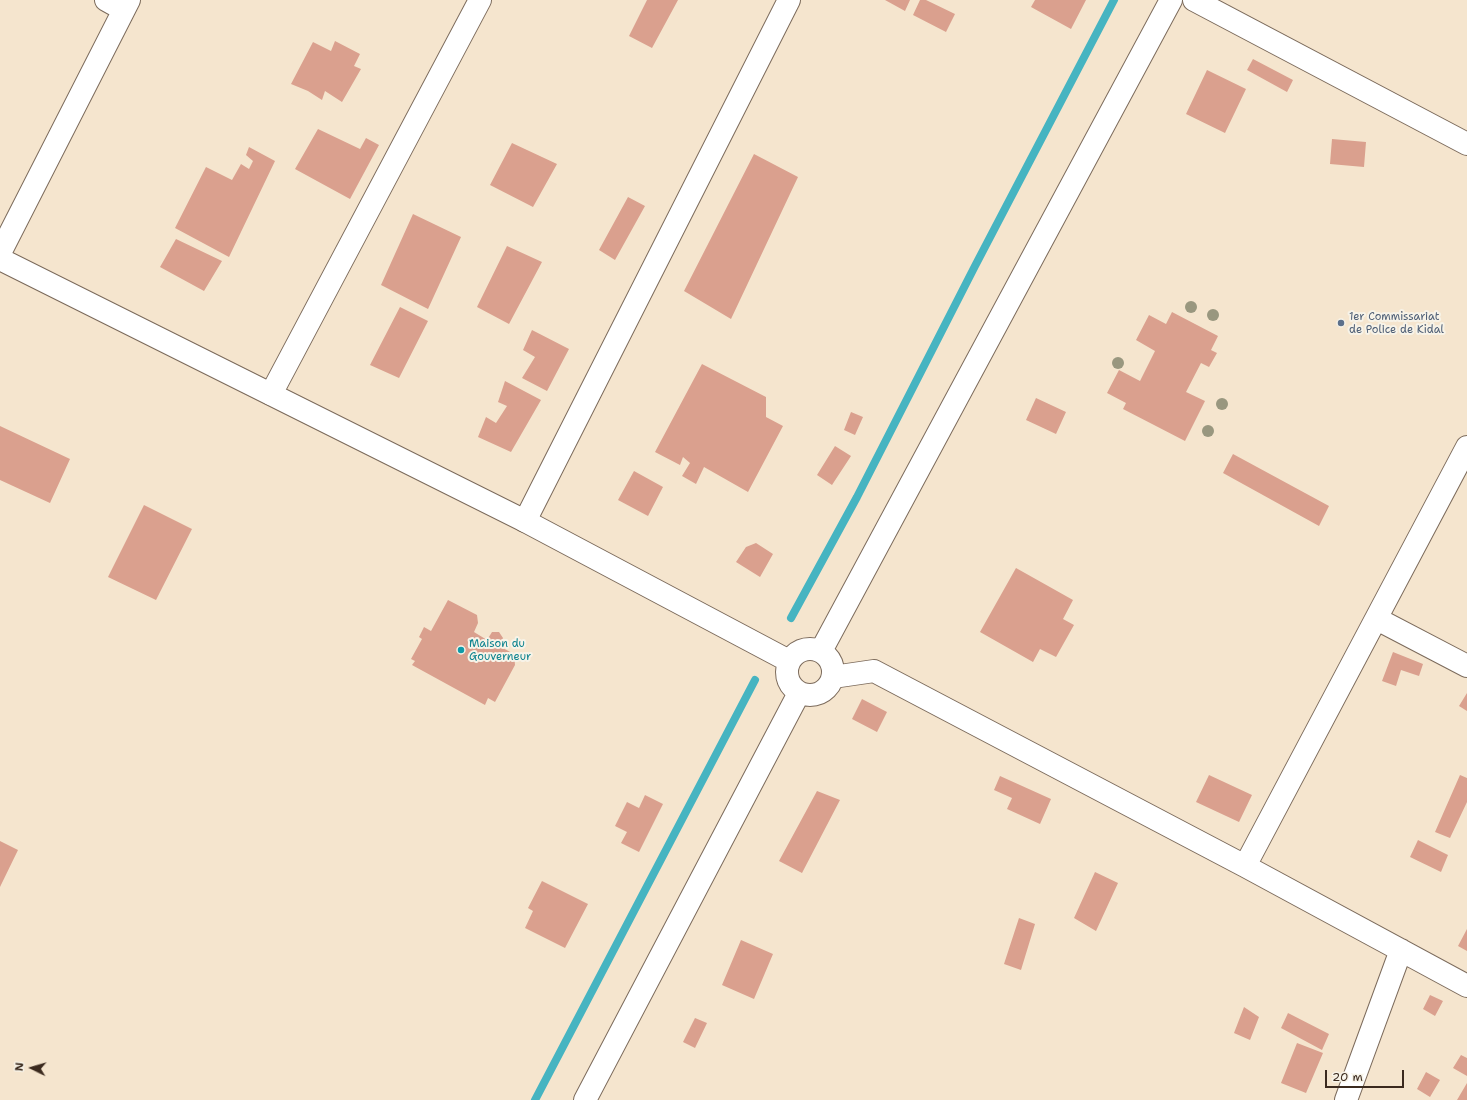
<!DOCTYPE html>
<html>
<head>
<meta charset="utf-8">
<style>
  body { margin:0 }
  #map { position:relative; width:1467px; height:1100px; overflow:hidden; background:#f5e5ce; font-family:"Shantell Sans",sans-serif }
  canvas { display:block }
  .north { position:absolute; left:12px; top:1048px; width:40px; height:40px; -webkit-text-stroke:3px #f7f3e8; paint-order:stroke; rotate:275deg; font-size:11px; font-weight:700; line-height:16px; text-align:center; color:#3b2a1e }
  .north::after { content:''; display:block; margin:auto; width:14px; height:18px; background:#3b2a1e; clip-path:polygon(50% 0,100% 100%,50% 72%,0 100%) }
  .scale { position:absolute; left:1325px; top:1070px; width:79px; height:18px; box-sizing:border-box; border:2px solid #3b2a1e; border-top:0; padding-left:5px; font-size:12px; line-height:14px; white-space:nowrap; color:#3b2a1e; -webkit-text-stroke:3px #f7f3e8; paint-order:stroke }
</style>
</head>
<body>
<div id="map">
<canvas width="1467" height="1100"></canvas>
<div class="north">N</div>
<div class="scale">20 m</div>
</div>
<script>
const context = document.querySelector('canvas').getContext('2d');
context.lineJoin = 'round';
const shape = rows => new Path2D(rows.map(r => 'M' + r).join(''));
function trace(path, color, width, dash) { context.strokeStyle = color; context.lineWidth = width; context.lineCap = dash ? 'butt' : 'round'; context.setLineDash(dash || []); context.stroke(path); }
function paint(path, color) { context.fillStyle = color; context.fill(path, 'evenodd'); }
function drawText(font, color, halo, rows, align = 'center') {
  context.font = font + ' "Shantell Sans",sans-serif'; context.lineWidth = 4; context.setLineDash([]); context.textBaseline = 'middle'; context.strokeStyle = halo; context.fillStyle = color; for (const [text, x, y, turn = 0] of rows) {
    context.save(); context.translate(x, y); context.rotate((+turn || 0) * Math.PI / 180); context.textAlign = isNaN(turn) ? turn : align; if (halo) context.strokeText(text, 0, 0); context.fillText(text, 0, 0); context.restore();
  }
}
trace(shape([
  [791,618,857,497,975,266,1114,0],
  [535,1100,755,680]
]), '#46b4c1', 8);
paint(shape([
  [647,0,678,0,652,48,629,36],
  [885,0,910,0,905,11],
  [920,0,926,0,955,14,946,32,913,15],
  [1035,0,1086,0,1071,29,1031,7],
  [335,41,360,54,354,66,361,69,342,102,325,91,322,100,308,91,291,84,313,42,331,51],
  [1253,59,1293,80,1287,92,1247,70],
  [1207,70,1246,89,1225,133,1186,114],
  [318,129,360,149,366,138,379,145,350,199,295,169],
  [1332,139,1366,142,1364,167,1330,164],
  [512,143,557,164,533,207,490,185],
  [249,147,275,161,229,257,175,228,206,167,232,180,241,164,249,169,253,161,246,155],
  [754,154,798,177,731,319,684,291],
  [628,197,645,206,615,260,599,250],
  [413,214,461,237,428,309,381,285],
  [176,239,222,261,204,291,160,267],
  [507,246,542,262,509,324,477,307],
  [400,307,428,321,399,378,370,365],
  [1172,312,1218,336,1211,350,1217,353,1209,367,1201,363,1186,392,1205,401,1185,441,1123,409,1126,403,1107,393,1119,370,1140,381,1155,351,1136,340,1149,315,1166,324],
  [532,330,569,349,547,391,522,378,535,357,523,350],
  [702,364,766,397,766,417,783,426,748,492,704,467,696,484,682,476,690,463,683,457,680,465,655,452],
  [505,381,541,400,511,452,478,437,486,417,496,423,507,406,498,402],
  [1036,398,1066,412,1056,434,1026,420],
  [851,412,863,417,855,435,844,430],
  [0,426,70,459,50,503,0,480],
  [835,446,851,456,832,485,817,475],
  [1233,454,1329,506,1319,526,1223,473],
  [634,471,663,487,648,516,618,500],
  [144,505,192,529,156,600,108,577],
  [756,543,773,554,760,577,736,562,746,547],
  [1016,568,1073,600,1063,619,1074,625,1056,657,1040,649,1033,662,980,632],
  [448,600,477,615,478,623,474,632,487,640,492,632,499,632,503,638,499,646,514,654,515,665,495,702,488,698,485,705,412,665,415,661,411,659,422,639,419,637,424,627,431,631],
  [1393,652,1423,664,1419,676,1401,670,1396,686,1382,681],
  [1467,693,1467,711,1459,706],
  [862,699,887,712,877,732,852,719],
  [1209,775,1252,795,1239,822,1196,802],
  [1460,775,1467,778,1467,802,1450,838,1435,832],
  [1000,776,1051,799,1040,824,1007,809,1012,798,994,790],
  [817,791,840,800,802,873,779,861],
  [645,795,663,804,639,852,621,843,627,832,615,826,627,802,639,808],
  [1418,840,1448,855,1441,872,1410,857],
  [0,841,18,850,0,887],
  [1095,872,1118,883,1096,931,1074,918],
  [542,881,588,904,565,948,525,928,533,911,528,908],
  [1019,918,1035,924,1021,970,1004,964],
  [1467,929,1467,951,1458,946],
  [741,940,773,954,754,999,722,985],
  [1430,995,1443,1001,1435,1016,1423,1009],
  [1244,1007,1259,1017,1250,1040,1234,1033],
  [1288,1013,1329,1034,1322,1050,1281,1028],
  [695,1018,707,1023,695,1048,683,1042],
  [1297,1043,1323,1053,1306,1093,1281,1083],
  [1461,1055,1467,1058,1467,1076,1453,1068],
  [1426,1072,1440,1080,1430,1097,1417,1089],
  [1467,1083,1467,1100,1457,1100]
]), '#daa08e');
const street = shape([
  [106,0,124,10],
  [1194,0,1467,144],
  [0,253,129,0],
  [271,394,480,0],
  [525,521,789,0],
  [1377,619,1467,666],
  [833,677,874,671,1245,866,1467,986],
  [1245,866,1467,447],
  [1346,1100,1401,950]
]);
const secondary = shape([
  [0,259,525,521,789,661],
  '787 672a23 23 0 1 1 46 0a23 23 0 1 1-46 0Z',
  [821,651,1171,0],
  [585,1100,799,693]
]);
trace(street, '#7c6b5c', 24);
trace(secondary, '#7c6b5c', 24);
trace(street, '#fff', 22);
trace(secondary, '#fff', 22);
context.fillStyle = '#99977f';
for (const [x, y] of [
  [1191,307],
  [1213,315],
  [1118,363],
  [1222,404],
  [1208,431]
]) { context.beginPath(); context.arc(x, y, 6, 0, 2 * Math.PI); context.fill(); }
for (const [x, y, r, color] of [
  [1341,323,4,"#5c6f8a"],
  [461,650,4,"#0f9aa8"]
]) { const dot = new Path2D(); dot.arc(x, y, r, 0, 2 * Math.PI); context.fillStyle = color; context.fill(dot); trace(dot, '#f7f3e8', 1.5); }
drawText('11px', '#4e5e75', '#f7f3e8', [
  ["1er Commissariat",1349,317],
  ["de Police de Kidal",1349,330]
], 'left');
drawText('11px', '#0d838f', '#f7f3e8', [
  ["Maison du",469,644],
  ["Gouverneur",469,657]
], 'left');
</script>
</body>
</html>
